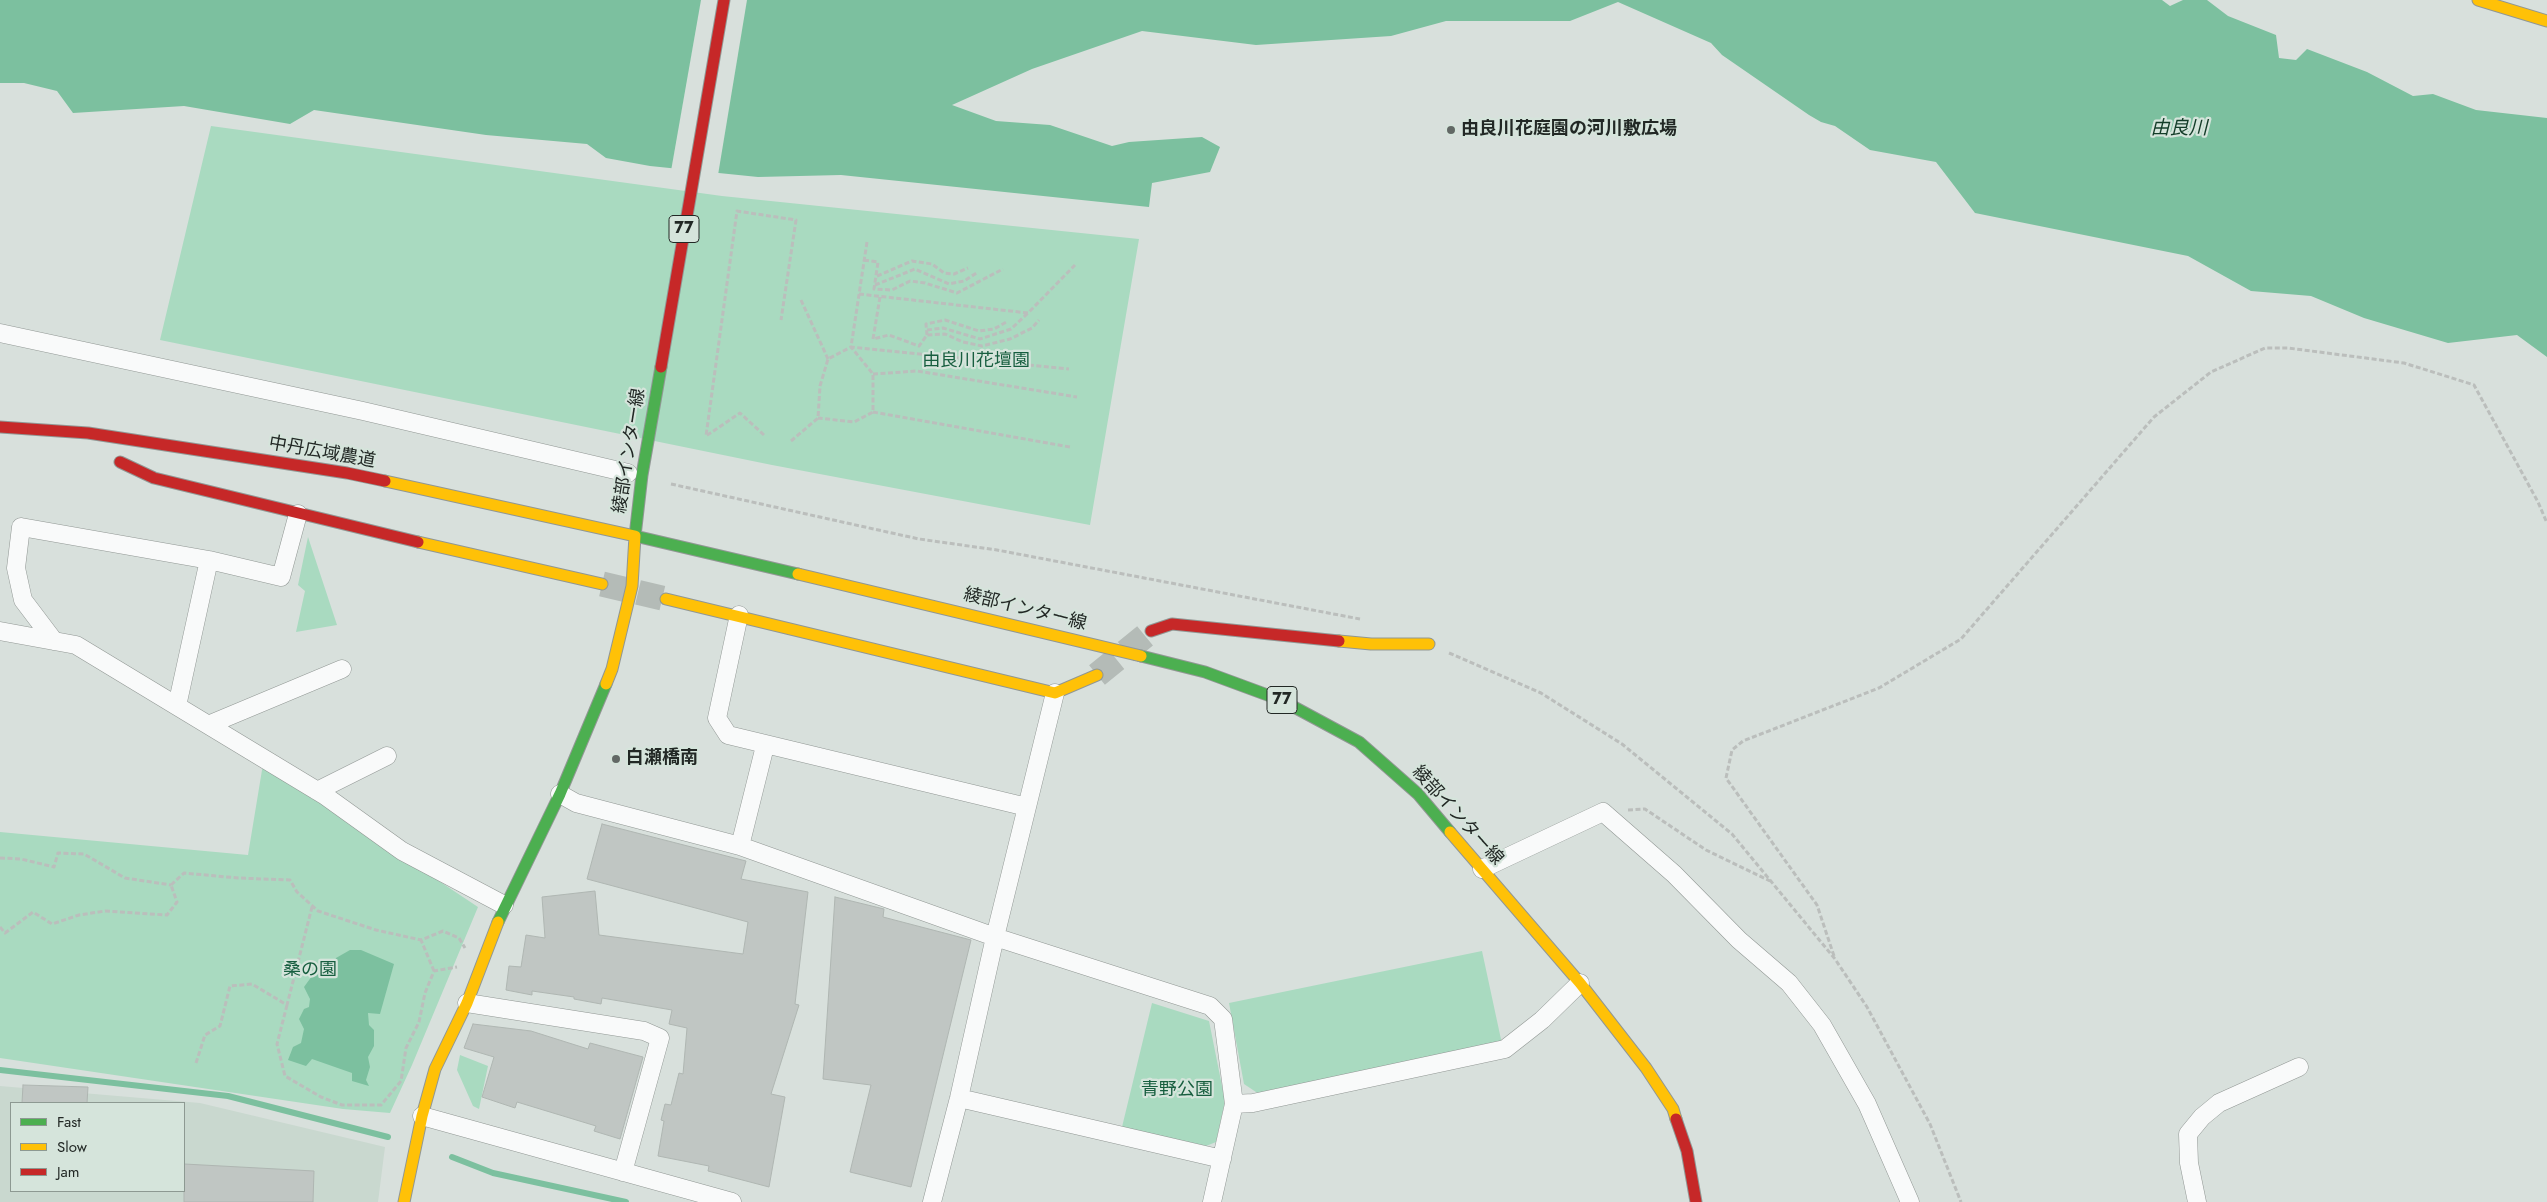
<!DOCTYPE html>
<html>
<head>
<meta charset="utf-8">
<style>
  body { margin:0 }
  #map { position:relative; width:2547px; height:1202px; overflow:hidden; background:#d8e0dc; font-family:Jost,sans-serif }
  canvas { display:block }
  .legend { position:absolute; left:10px; top:1102px; width:175px; height:90px; box-sizing:border-box; background:#d5e4db; border:1px solid #8d9992; margin:0; padding:6px 9px; list-style:none; font-size:15px; color:#222825 }
  .legend li { display:flex; align-items:center; gap:10px; height:25px }
  .legend b { width:25px; border:1px solid #8d9992 }
</style>
</head>
<body>
<div id="map">
<canvas width="2547" height="1202"></canvas>
<ul class="legend">
<li><b style="height:6px;background:#4caf50"></b>Fast</li>
<li><b style="height:6px;background:#ffc107"></b>Slow</li>
<li><b style="height:6px;background:#c62828"></b>Jam</li>
</ul>
</div>
<script>
const context = document.querySelector('canvas').getContext('2d');
context.lineJoin = 'round';
function paint(path, color) { context.fillStyle = color; context.fill(path, 'evenodd'); }
const shape = rows => new Path2D(rows.map(r => 'M' + r).join(''));
function trace(path, color, width, dash) { context.strokeStyle = color; context.lineWidth = width; context.lineCap = dash ? 'butt' : 'round'; context.setLineDash(dash || []); context.stroke(path); }
function drawText(font, color, halo, rows, align = 'center') {
  context.font = font + ' Jost,"Noto Sans JP",sans-serif'; context.lineWidth = 4.5; context.setLineDash([]); context.textBaseline = 'middle'; context.strokeStyle = halo; context.fillStyle = color; for (const [text, x, y, turn = 0] of rows) {
    context.save(); context.translate(x, y); context.rotate((+turn || 0) * Math.PI / 180); context.textAlign = isNaN(turn) ? turn : align; if (halo) context.strokeText(text, 0, 0); context.fillText(text, 0, 0); context.restore();
  }
}
paint(shape([
  [0,1086,200,1103,385,1147,378,1202,0,1202],
  [11,1103,184,1103,184,1191,11,1191]
]), '#c9d8cf');
paint(shape([
  [211,126,722,196,1139,239,1090,525,772,465,160,340],
  [308,537,337,625,296,632,305,591,298,585],
  [263,764,478,907,412,1065,390,1113,343,1109,0,1058,0,832,248,855],
  [1482,951,1502,1044,1259,1094,1244,1084,1229,1003],
  [1152,1003,1209,1021,1225,1101,1216,1142,1206,1146,1122,1127],
  [460,1055,488,1066,479,1109,473,1106,457,1070]
]), '#a9dac0');
paint(shape([
  [0,0,2162,0,2170,6,2183,0,2207,0,2228,16,2276,35,2279,58,2296,60,2307,49,2367,72,2413,96,2433,94,2476,110,2547,118,2547,357,2517,335,2448,343,2364,318,2311,296,2251,291,2188,256,1975,213,1936,162,1870,150,1835,126,1821,122,1809,115,1722,55,1711,43,1618,2,1570,21,1446,21,1391,36,1256,45,1142,31,1032,69,952,105,996,121,1050,125,1112,146,1129,142,1202,137,1220,147,1210,172,1152,183,1149,207,841,175,758,177,650,166,606,158,587,144,486,135,314,110,290,124,184,106,73,113,57,91,24,83,0,83],
  [350,950,361,950,394,964,380,1014,368,1013,369,1025,374,1030,374,1046,368,1057,370,1067,366,1080,369,1086,352,1081,352,1073,312,1059,306,1066,288,1060,293,1047,301,1043,304,1029,299,1019,304,1009,309,1007,310,999,304,987,320,965,332,966,336,958]
]), '#7cc09f');
paint(shape([
  [701,0,747,0,718,175,671,171]
]), '#d8e0dc');
trace(shape([
  [0,1070,228,1096,388,1137],
  [452,1157,493,1173,626,1202]
]), '#7cc09f', 6);
const building = shape([
  [602,824,746,861,741,879,808,892,795,1004,799,1005,771,1094,785,1097,769,1187,708,1171,709,1166,658,1156,664,1121,661,1120,665,1104,671,1105,679,1073,683,1074,687,1028,669,1024,672,1010,602,998,601,1004,574,999,574,997,532,991,532,995,506,990,509,966,521,967,526,935,545,938,542,897,595,891,599,935,743,954,748,922,587,879,602,824],
  [835,897,884,909,883,917,971,940,911,1187,850,1172,871,1085,823,1079,835,897],
  [473,1024,531,1031,588,1049,590,1043,643,1057,620,1139,594,1131,596,1126,517,1102,515,1108,482,1097,494,1057,464,1048,473,1024],
  [23,1085,88,1087,87,1103,22,1103,23,1085],
  [184,1164,314,1171,313,1202,184,1202,184,1164]
]);
paint(building, '#c0c6c3');
trace(building, '#afb6b2', 1);
trace(shape([
  [602,584,666,599],
  [1097,675,1151,631]
]), '#b4bbb7', 25, [25, 12]);
const street = shape([
  [0,333,363,411,628,473],
  [739,615,717,718,728,735,1027,807],
  [0,631,76,645,324,795,402,851,504,905],
  [54,641,23,600,16,568,21,527,209,560,281,577,298,514],
  [177,706,209,560],
  [208,725,342,669],
  [317,791,387,756],
  [560,794,576,803,740,846,995,937,1210,1006,1223,1019,1234,1104,1212,1202],
  [740,846,765,746],
  [1482,869,1603,812,1674,874,1739,940,1789,983,1822,1025,1867,1104,1910,1202],
  [467,1003,644,1031,660,1038,623,1172],
  [959,1098,1222,1159],
  [1234,1104,1253,1103,1505,1049,1542,1020,1580,983],
  [422,1116,732,1202],
  [932,1202,959,1098,995,937,1055,693],
  [2197,1202,2189,1163,2188,1134,2202,1117,2219,1103,2299,1067]
]);
const fast = shape([
  [661,367,642,475,635,536,798,574],
  [1141,656,1205,672,1281,700,1359,742,1418,794,1450,832],
  [498,922,560,794,606,684]
]);
const slow = shape([
  [2478,0,2547,21],
  [385,481,635,536,632,586,612,669,606,684],
  [418,542,602,584],
  [798,574,1141,656],
  [666,599,1055,693,1097,675],
  [1339,641,1371,644,1429,644],
  [1450,832,1580,983,1646,1068,1673,1109,1676,1119],
  [404,1202,422,1116,435,1069,467,1003,498,922]
]);
const jam = shape([
  [661,367,724,0],
  [0,427,88,433,347,473,385,481],
  [120,462,154,478,418,542],
  [1151,631,1172,624,1339,641],
  [1676,1119,1687,1151,1696,1202]
]);
trace(street, '#919794', 19);
trace(fast, '#919794', 13);
trace(slow, '#919794', 13);
trace(jam, '#919794', 13);
trace(shape([
  [867,242,851,347,1069,369],
  [864,260,878,262,874,289,892,290,910,281,925,283,957,293,1003,269],
  [877,276,912,261,932,264,944,273,954,274,968,268],
  [875,285,915,269,949,284,964,281,978,272],
  [859,294,1028,313,1075,265],
  [880,297,873,339,889,335,919,346,927,335,945,334,963,342,982,346,1010,339,1032,328,1039,320],
  [801,300,828,359],
  [927,330,943,328,980,339,1011,329,1028,313],
  [927,335,926,324,945,320,979,331,994,329,1008,321],
  [873,374,917,371,1077,397],
  [873,412,1070,447],
  [764,435,740,413,706,436,737,211,796,220,781,320],
  [791,441,818,418,820,386,828,359,851,347,873,374,873,412,854,422,818,418],
  [671,484,919,539,997,550,1360,619],
  [1449,653,1541,693,1622,744,1732,834,1835,959,1867,1007,1930,1124,1961,1202],
  [1628,810,1645,809,1706,850,1770,881],
  [0,858,21,859,54,867,58,853,84,854,125,878,171,885],
  [171,885,184,873,238,878,290,880,297,892,318,911,376,930,421,940],
  [0,927,5,933,33,912,52,924,79,915,105,911,167,915,177,902,171,885],
  [1834,956,1817,905,1726,778,1732,750,1743,741,1879,688,1961,639,2154,417,2211,372,2265,348,2288,348,2404,363,2474,385,2538,502,2547,523],
  [434,971,421,940,443,931,459,938,465,948],
  [287,1005,277,1044,285,1076,321,1097,342,1105,381,1105,401,1081,406,1048,419,1022,425,993,434,971,457,967],
  [196,1063,205,1035,220,1026,230,986,252,984,287,1005,312,907]
]), '#bbbebc', 3, [5, 2.5]);
trace(street, '#f9fafa', 18);
trace(fast, '#4caf50', 11);
trace(slow, '#ffc107', 11);
trace(jam, '#c62828', 11);
for (const [x, y, r, color] of [
  [1451,130,5,"#626865"],
  [616,759,5,"#626865"]
]) { const dot = new Path2D(); dot.arc(x, y, r, 0, 2 * Math.PI); context.fillStyle = color; context.fill(dot); trace(dot, '#d5e4db', 2); }
for (const [x, y, w] of [
  [684,229,30],
  [1282,700,30]
]) { const box = new Path2D(); box.roundRect(x - w / 2, y - 13.5, w, 27, 4); context.fillStyle = '#d5e4db'; context.fill(box); trace(box, '#222825', 1); }
drawText('bold 16px', '#222825', null, [
  ["77",684,229],
  ["77",1282,700]
]);
drawText('bold 18px', '#222825', '#d5e4db', [
  ["由良川花庭園の河川敷広場",1461,130],
  ["白瀬橋南",626,759]
], 'left');
drawText('18px', '#175e3f', '#d5e4db', [
  ["由良川花壇園",976,362],
  ["桑の園",310,971],
  ["青野公園",1177,1091]
]);
drawText('18px', '#222825', '#d5e4db', [
  ["綾部インター線",630,451,-81],
  ["中丹広域農道",322,453,10],
  ["綾部インター線",1025,610,14],
  ["綾部インター線",1457,816,48]
]);
drawText('italic 19px', '#133c28', '#d5e4db', [
  ["由良川",2179,129]
]);
</script>
</body>
</html>
